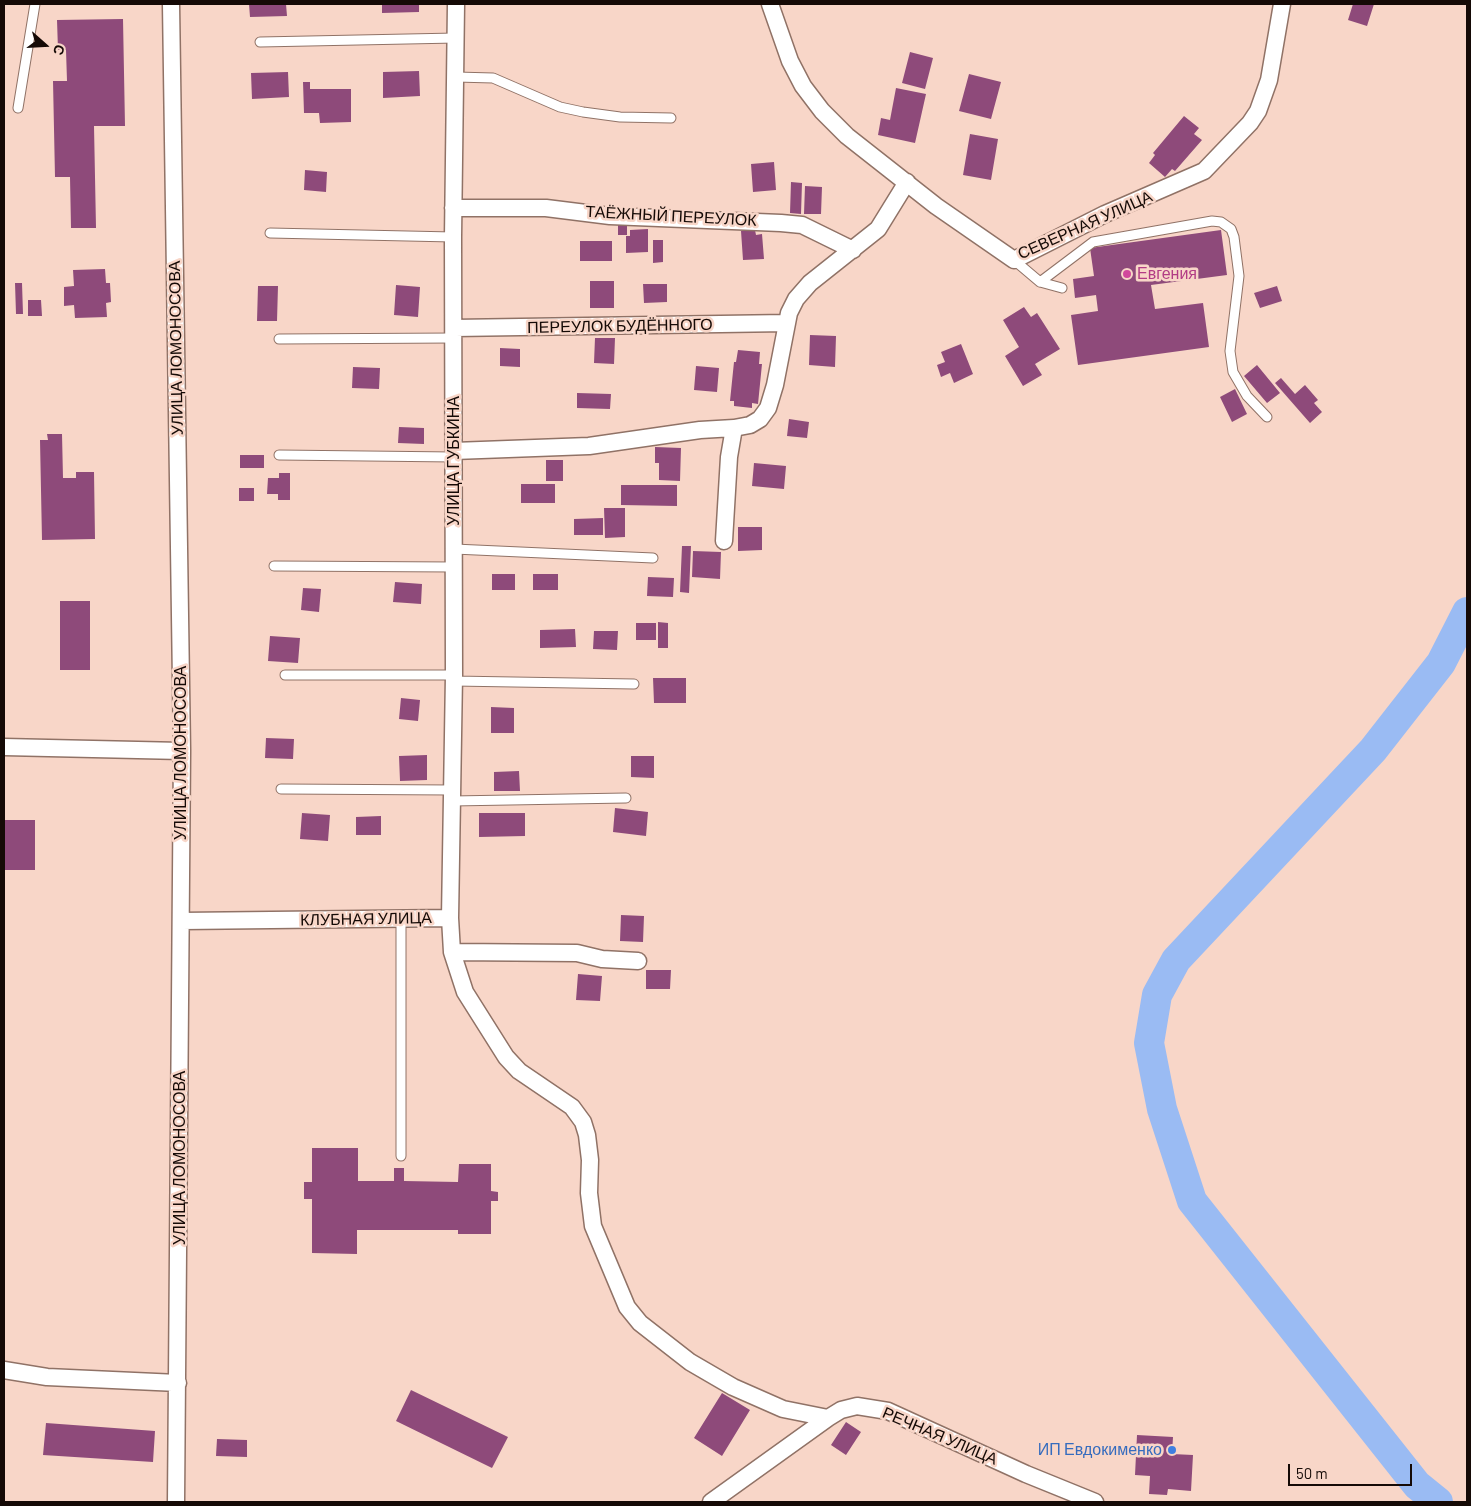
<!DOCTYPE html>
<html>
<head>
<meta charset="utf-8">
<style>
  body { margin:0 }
  #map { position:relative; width:1471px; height:1506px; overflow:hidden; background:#f8d6c8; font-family:Barlow,sans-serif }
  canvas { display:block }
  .frame { position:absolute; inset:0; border:5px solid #150a06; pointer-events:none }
  .north { position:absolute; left:20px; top:20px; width:50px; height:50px; -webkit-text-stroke:4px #f8d6c8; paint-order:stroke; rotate:109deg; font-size:14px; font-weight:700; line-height:20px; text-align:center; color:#150a06 }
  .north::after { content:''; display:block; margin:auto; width:18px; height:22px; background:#150a06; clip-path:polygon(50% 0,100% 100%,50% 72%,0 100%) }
  .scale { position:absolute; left:1288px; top:1464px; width:124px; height:22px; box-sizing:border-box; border:2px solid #150a06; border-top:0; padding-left:6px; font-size:15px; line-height:18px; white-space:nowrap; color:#150a06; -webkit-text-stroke:4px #f8d6c8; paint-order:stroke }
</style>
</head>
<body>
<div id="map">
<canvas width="1471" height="1506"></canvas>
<div class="frame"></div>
<div class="north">С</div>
<div class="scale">50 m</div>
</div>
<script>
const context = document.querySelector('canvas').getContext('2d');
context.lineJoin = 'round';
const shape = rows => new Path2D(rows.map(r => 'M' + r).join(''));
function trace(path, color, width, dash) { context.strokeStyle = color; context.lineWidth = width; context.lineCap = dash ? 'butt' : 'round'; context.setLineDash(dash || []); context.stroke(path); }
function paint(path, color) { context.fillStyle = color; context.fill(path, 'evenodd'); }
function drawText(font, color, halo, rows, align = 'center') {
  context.font = font + ' Barlow,sans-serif'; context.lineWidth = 5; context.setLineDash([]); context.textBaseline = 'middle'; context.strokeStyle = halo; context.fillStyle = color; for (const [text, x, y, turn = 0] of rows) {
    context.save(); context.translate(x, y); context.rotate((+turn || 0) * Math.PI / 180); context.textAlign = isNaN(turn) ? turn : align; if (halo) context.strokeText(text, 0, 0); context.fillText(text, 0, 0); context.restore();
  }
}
trace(shape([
  [1438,1502,1417,1485,1192,1201,1162,1109,1149,1043,1157,995,1176,960,1373,750,1441,663,1467,612]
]), '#9abbf3', 30);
paint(shape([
  [249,4,286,4,287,16,250,17],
  [382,4,419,4,419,12,382,13],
  [1353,4,1374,4,1367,26,1348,20],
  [123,19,125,126,94,126,96,228,71,228,70,177,55,177,53,81,67,81,66,50,58,50,57,20],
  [910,52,933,58,925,89,902,83],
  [419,71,420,96,383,98,383,72],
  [288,72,289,97,252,99,251,73],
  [969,74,1001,82,991,119,959,111],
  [303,82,310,82,310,89,351,89,351,122,320,123,319,113,304,113],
  [896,88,926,94,915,143,878,135,881,118,890,120],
  [1184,116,1199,128,1194,134,1202,140,1175,171,1172,169,1165,177,1149,163,1155,155,1153,153],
  [970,134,998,139,991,180,963,175],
  [774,162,776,190,753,192,751,164],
  [305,170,327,172,326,192,304,190],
  [791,182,802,183,801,214,790,213],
  [805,186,822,187,821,214,804,214],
  [618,225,627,225,627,235,618,235],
  [648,229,648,252,626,253,626,236,630,236,630,230],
  [755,230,756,235,762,234,764,259,743,260,741,231],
  [1221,230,1227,275,1151,285,1155,309,1203,303,1209,347,1078,365,1071,315,1098,311,1096,295,1075,298,1073,279,1094,276,1090,248],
  [653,240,663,240,663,262,653,263],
  [580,241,612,241,612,261,580,261],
  [105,269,106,283,110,283,111,302,106,303,107,317,75,318,74,305,64,306,64,287,74,286,73,270],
  [590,281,614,281,614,308,590,308],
  [15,283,22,283,23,314,16,314],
  [643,284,667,284,667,302,644,303],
  [396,285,420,287,418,317,394,315],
  [258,286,278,286,277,321,257,321],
  [1277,286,1282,301,1260,308,1254,293],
  [28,300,41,300,42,316,28,316],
  [1024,307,1031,317,1037,313,1060,349,1035,364,1042,375,1023,386,1005,356,1019,347,1003,320],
  [810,335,836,336,835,367,809,365],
  [595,338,615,338,614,364,594,363],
  [961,344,973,374,954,383,950,373,941,377,937,365,945,362,941,352],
  [500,348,520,349,520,367,500,366],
  [738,350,760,352,759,364,762,364,758,404,752,403,752,408,734,406,734,401,730,401,734,362,736,362],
  [1257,365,1280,393,1267,403,1244,376],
  [696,366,719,368,717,392,694,390],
  [353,367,380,368,379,389,352,388],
  [1281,378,1295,394,1305,385,1318,400,1314,403,1322,412,1310,423,1275,383],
  [1235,389,1247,414,1232,422,1220,397],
  [577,393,611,394,610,409,577,408],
  [789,419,809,422,807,438,787,436],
  [399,427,424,428,424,444,398,443],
  [47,434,62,434,63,478,76,478,76,472,94,472,95,539,42,540,40,440,48,440],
  [655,447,681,448,680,481,659,480,659,463,655,463],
  [240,455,264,455,264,468,240,468],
  [546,460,563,460,563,481,546,481],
  [754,463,786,466,784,489,752,486],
  [279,473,290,473,290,500,278,500,278,494,267,494,268,478,279,478],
  [521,484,555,484,555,503,521,503],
  [621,485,677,485,677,506,621,505],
  [239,488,254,488,254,501,239,501],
  [604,508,625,508,625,537,605,538],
  [603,518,603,535,574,535,574,519],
  [738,527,762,527,762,550,738,551],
  [682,546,691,546,689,593,680,592],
  [693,551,721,552,720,579,692,577],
  [492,574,515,574,515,590,492,590],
  [533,574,558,574,558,590,533,590],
  [648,577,674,578,673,597,647,596],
  [395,582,422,584,421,604,393,602],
  [303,588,321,589,319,612,301,610],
  [60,601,90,601,90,670,60,670],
  [658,622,668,623,668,648,658,648],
  [636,623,656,623,656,640,636,640],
  [575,629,576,647,540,648,540,630],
  [594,631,618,631,617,650,593,649],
  [270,636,300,638,298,663,268,661],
  [653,678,686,678,686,703,654,703],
  [401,698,420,700,418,721,399,719],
  [491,707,514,708,514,733,491,733],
  [266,738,294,739,293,759,265,758],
  [427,755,427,780,400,781,399,756],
  [631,756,654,756,654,778,631,777],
  [519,771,520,791,494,791,494,772],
  [615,808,648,812,646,836,613,832],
  [302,813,330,815,328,841,300,839],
  [479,813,525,813,525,836,479,837],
  [381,816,381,835,356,835,356,817],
  [4,820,35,820,35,870,4,870],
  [621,915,644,916,643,942,620,941],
  [646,970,671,970,670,989,646,989],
  [578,974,602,976,600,1001,576,1000],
  [312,1148,358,1148,358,1181,394,1181,394,1168,404,1168,404,1181,458,1182,459,1164,491,1164,491,1191,498,1192,498,1201,491,1201,491,1234,458,1234,458,1230,357,1230,357,1254,312,1253,312,1199,304,1199,304,1182,312,1182],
  [411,1390,508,1437,492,1468,396,1421],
  [722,1393,750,1410,722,1456,694,1438],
  [846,1422,861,1432,846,1455,831,1445],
  [46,1423,155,1431,153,1462,43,1455],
  [1137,1435,1173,1437,1172,1454,1193,1455,1191,1491,1168,1489,1167,1495,1149,1494,1150,1476,1135,1475],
  [217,1439,247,1440,247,1457,216,1456]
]), '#8e4a7a');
const lane = shape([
  [260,42,456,38],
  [456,77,493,78,560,107,583,112,620,117,671,118],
  [18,108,35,4],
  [270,233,453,237],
  [1014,260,1040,282,1093,242,1212,221,1221,222,1231,229,1234,237,1239,276,1230,351,1233,372,1247,396,1267,417],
  [1040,282,1062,288],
  [279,339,454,338],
  [279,455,454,457],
  [454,549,653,558],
  [274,566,454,567],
  [285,675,454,675],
  [454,681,634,684],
  [281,789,452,790],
  [452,801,626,798],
  [401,1156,401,919]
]);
const street = shape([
  [171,4,182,751,176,1502],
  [770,4,790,61,803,86,822,111,847,136,936,206,1014,260,1105,214,1204,171,1250,123,1258,111,1269,80,1282,4],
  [453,208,546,208,610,216,781,223,802,225,853,250],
  [454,328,787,323],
  [454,451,589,446,700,430,734,428],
  [724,541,729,457,734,428,750,425,760,419,768,408,775,385,789,313,796,299,810,283,878,229,907,182],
  [4,747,182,751],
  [450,918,454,675,453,237,456,4],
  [182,921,450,918,452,952,577,953,602,959,638,961],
  [452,952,465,992,506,1057,519,1071,572,1107,583,1122,587,1135,590,1160,589,1193,593,1226,627,1307,640,1323,690,1362,733,1387,783,1409,828,1418],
  [4,1370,47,1377,178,1383],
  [711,1502,828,1418,841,1410,857,1406,888,1411,1026,1474,1095,1502]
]);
trace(lane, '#907266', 11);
trace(street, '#907266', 19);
trace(lane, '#fff', 9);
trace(street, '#fff', 16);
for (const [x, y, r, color] of [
  [1127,274,5,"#d1479c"],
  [1172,1450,5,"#3f7fe0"]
]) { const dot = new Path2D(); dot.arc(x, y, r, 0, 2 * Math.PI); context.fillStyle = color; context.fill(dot); trace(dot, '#f8d6c8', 2); }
drawText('16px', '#150a06', '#f8d6c8', [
  ["ТАЁЖНЫЙ ПЕРЕУЛОК",671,216,3],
  ["СЕВЕРНАЯ УЛИЦА",1085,225,-24],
  ["ПЕРЕУЛОК БУДЁННОГО",620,326,-1],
  ["УЛИЦА ЛОМОНОСОВА",176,348,-91],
  ["УЛИЦА ГУБКИНА",454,461,-90],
  ["УЛИЦА ЛОМОНОСОВА",181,753,-90],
  ["КЛУБНАЯ УЛИЦА",366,919,-1],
  ["УЛИЦА ЛОМОНОСОВА",180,1158,-90],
  ["РЕЧНАЯ УЛИЦА",940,1436,23]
]);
drawText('16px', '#b23c85', '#f8d6c8', [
  ["Евгения",1137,274]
], 'left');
drawText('16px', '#366cbe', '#f8d6c8', [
  ["ИП Евдокименко",1162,1450]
], 'right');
</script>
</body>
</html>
